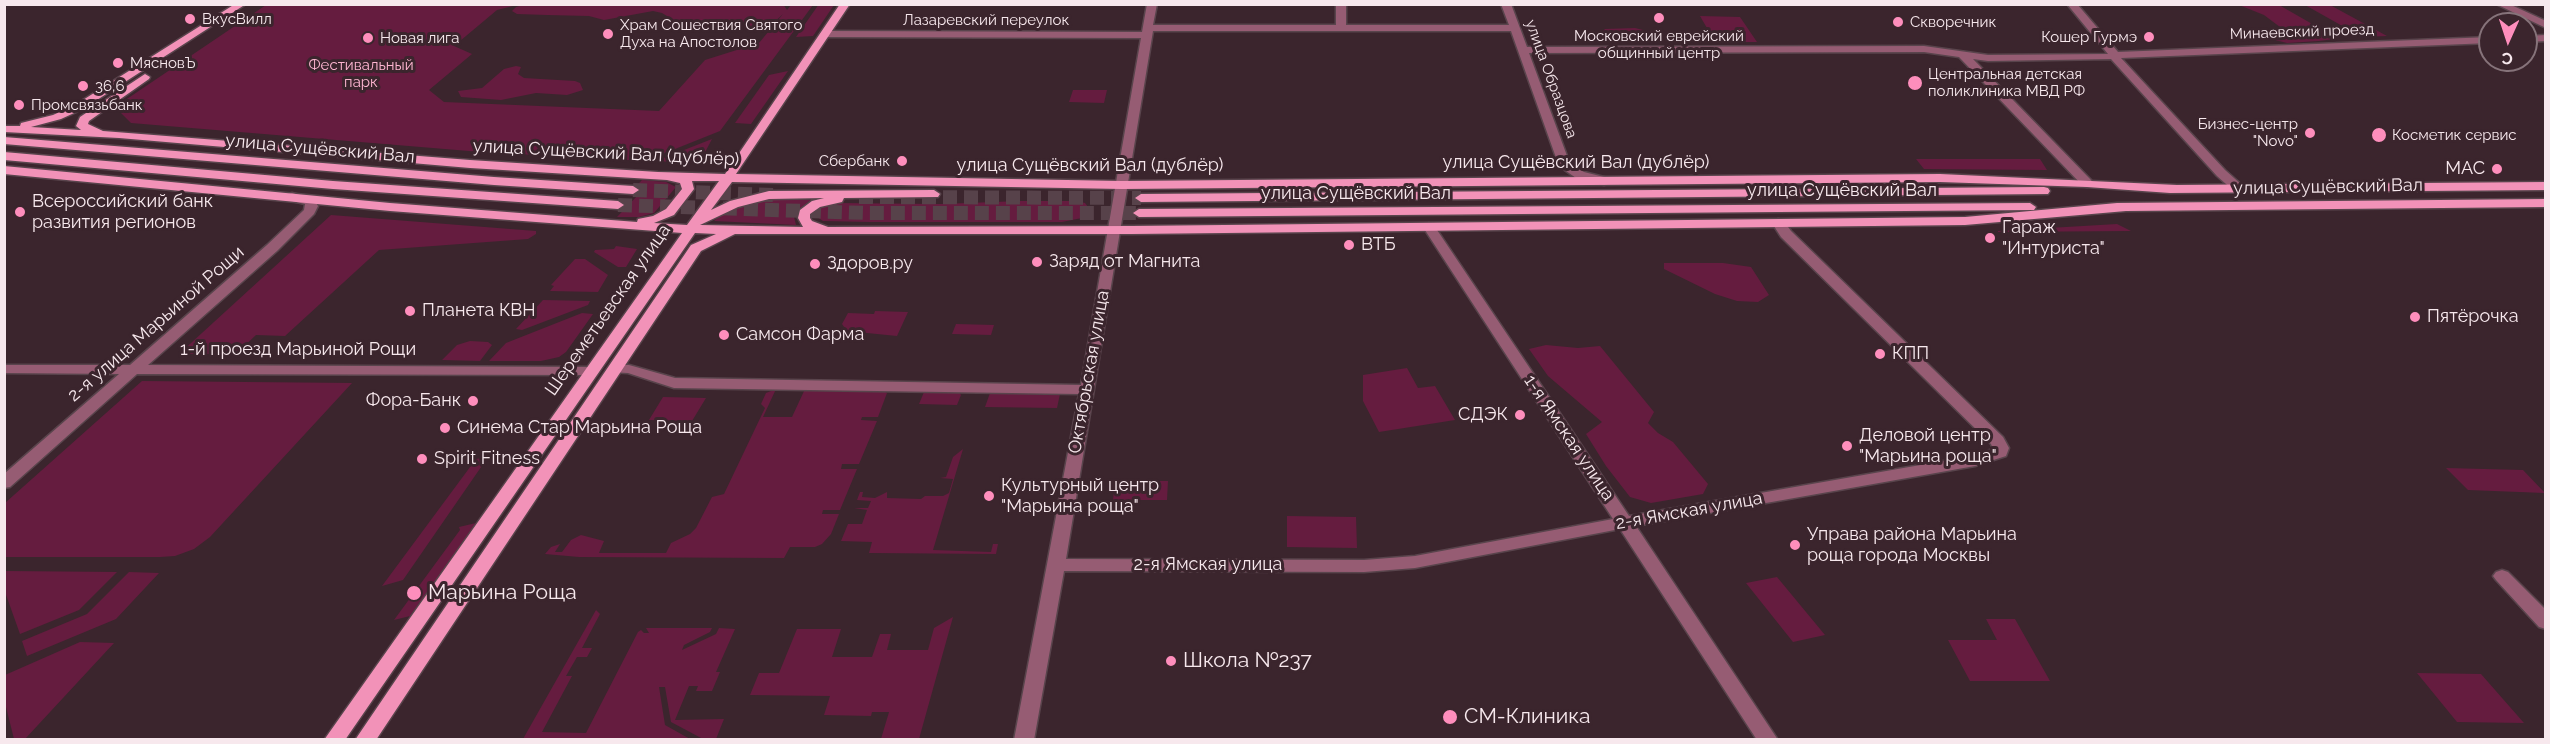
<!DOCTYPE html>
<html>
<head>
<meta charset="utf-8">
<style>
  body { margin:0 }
  #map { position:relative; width:2550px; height:744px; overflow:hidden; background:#3b252d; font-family:Raleway,sans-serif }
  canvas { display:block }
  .frame { position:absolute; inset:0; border:6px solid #f7e8ed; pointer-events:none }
  .north { position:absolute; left:2478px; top:12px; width:60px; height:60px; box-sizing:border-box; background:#3b252d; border:2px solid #86737a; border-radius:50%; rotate:183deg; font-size:16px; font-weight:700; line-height:24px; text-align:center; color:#f7e8ed }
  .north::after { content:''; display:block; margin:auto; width:21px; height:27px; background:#fe8ebc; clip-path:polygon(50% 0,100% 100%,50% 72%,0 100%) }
</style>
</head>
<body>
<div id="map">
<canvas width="2550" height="744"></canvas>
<div class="frame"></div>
<div class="north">С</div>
</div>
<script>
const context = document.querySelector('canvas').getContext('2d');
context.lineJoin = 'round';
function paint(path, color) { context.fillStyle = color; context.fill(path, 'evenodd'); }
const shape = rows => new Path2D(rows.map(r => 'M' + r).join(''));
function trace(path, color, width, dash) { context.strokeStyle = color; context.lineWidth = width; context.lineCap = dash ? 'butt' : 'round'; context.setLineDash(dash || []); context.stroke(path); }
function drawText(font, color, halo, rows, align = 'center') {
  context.font = font + ' Raleway,sans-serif'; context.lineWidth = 6; context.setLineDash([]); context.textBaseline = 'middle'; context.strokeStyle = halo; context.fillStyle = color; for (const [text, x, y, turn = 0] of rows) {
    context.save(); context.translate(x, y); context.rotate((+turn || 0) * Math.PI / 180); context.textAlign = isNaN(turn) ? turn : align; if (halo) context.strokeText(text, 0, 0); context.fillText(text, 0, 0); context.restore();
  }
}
paint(shape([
  [819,4,834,5,813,36,796,37],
  [517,5,497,10,454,46,472,54,429,90,444,102,659,111,705,60,759,43,783,14,769,27,746,27,729,23,698,28,677,26,666,20,667,16,662,13,653,11,604,20,589,16,547,15,517,14,512,11,516,7,526,4,783,4,787,10,791,5,813,5,720,131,645,161,481,152,131,123,115,107,266,5],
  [2239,5,2279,5,2335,37,2334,39,2319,41,2287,43,2275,40,2269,33,2284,30,2264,15],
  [2305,5,2330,5,2387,36,2362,37],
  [1700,16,1740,17,1757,42,1715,42],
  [1635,28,1643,30,1646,35,1645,42,1614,42,1601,33,1605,29],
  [516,66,521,67,518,74,524,78,575,81,580,83,583,90,567,95,536,93,501,100,461,97,458,91,482,88,504,69],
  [788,71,751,124,735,123,769,75],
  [1073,90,1107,90,1104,103,1069,102],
  [712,139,701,160,692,163,656,161],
  [1916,159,2040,159,2047,170,1924,169],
  [642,180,666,182,676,187,654,213,639,217,617,217,637,196,628,195],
  [784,198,811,200,796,211,794,217,796,225,714,221,723,212,762,201],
  [1021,201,1077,201,1085,203,1091,211,1082,218,1062,222,869,222,823,221,814,215,820,208,837,203,940,204],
  [331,215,536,231,536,234,528,239,379,250,285,336,256,335,236,354,179,354],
  [2117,224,2131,231,1998,232,1998,231],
  [616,246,637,249,626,267,618,267,594,252,595,250,614,249],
  [575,259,585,259,608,275,598,292,550,291,554,286,551,285],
  [1664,263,1723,263,1751,267,1769,295,1758,302,1737,301,1715,294,1664,269],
  [543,300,590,301,588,305,522,330,516,329],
  [875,311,908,312,897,336,847,331,842,324,848,313,874,314],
  [582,313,593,314,566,352,559,357,541,361,489,361,506,343],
  [956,324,994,325,991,335,952,334],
  [470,341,488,342,492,345,480,361,442,360,457,345],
  [1546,345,1578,348,1600,346,1654,412,1648,423,1658,433,1673,442,1708,484,1703,494,1651,503,1630,497,1606,466,1586,434,1602,422,1548,376,1529,349],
  [1407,368,1418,388,1435,386,1455,420,1379,432,1363,401,1363,375],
  [142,381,352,383,210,537,194,549,175,556,160,557,5,557,5,503],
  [776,389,763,417,792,417,805,389,883,391,887,393,878,417,862,417,861,420,877,421,859,464,842,464,841,469,857,469,840,510,823,510,822,514,839,514,831,534,822,544,815,547,790,547,784,558,579,557,545,554,551,547,560,544,555,552,562,552,571,540,581,535,604,541,599,553,666,553,671,543,690,534,696,528,712,497,724,494,765,408,761,404,766,393],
  [924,392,959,392,961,395,957,405,919,404],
  [990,393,1060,394,1057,408,985,407],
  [663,397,706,398,692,421,649,420],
  [963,449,933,550,991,552,993,544,998,544,996,554,869,553,872,542,841,541,848,524,862,524,867,510,854,508,868,508,871,501,857,500,860,492,863,492,862,497,875,498,887,492,887,498,921,499,925,496,943,496,949,493,953,479,940,478,946,477,953,457],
  [488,457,403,580,382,586,476,459],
  [2446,468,2523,470,2545,493,2468,490],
  [1115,481,1168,481,1167,500,1113,500],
  [1287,516,1356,517,1357,548,1287,547],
  [476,523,410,616,394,620,460,530,459,527],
  [6,571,117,572,79,610,20,634,5,592],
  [129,572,159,573,116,619,27,656,22,641,87,614],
  [1777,577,1825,635,1793,642,1746,583],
  [596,610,600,614,582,648,592,648,587,657,577,657,566,676,572,676,542,732,586,733,638,632,641,630,644,633,649,633,646,628,712,628,710,632,684,645,682,650,716,634,719,628,735,629,716,672,720,672,712,691,696,691,698,686,689,686,675,720,724,719,716,739,703,739,671,722,665,687,659,687,665,725,690,739,523,739],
  [953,617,919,739,881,739,889,712,872,712,871,716,824,715,830,696,750,695,759,673,779,673,797,629,841,629,832,657,872,657,880,634,891,634,887,650,928,650,934,628],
  [1986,619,2015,619,2050,681,1970,681,1948,640,1997,640],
  [80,642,114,643,25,739,14,739,5,703,5,675],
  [2417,673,2481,674,2524,723,2457,722]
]), '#651c3f');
trace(shape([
  [633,190,775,195],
  [859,197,1141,198],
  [618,205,867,213,1139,213]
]), '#57424a', 14, [14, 7]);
const minor = shape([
  [1147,4,1157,4,1153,25,1336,25,1336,4,1346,4,1346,25,1509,25,1501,4,1511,4,1527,47,1924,46,1988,55,2108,54,2067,4,2077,4,2118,52,2490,37,2490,43,2121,58,2225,170,2243,186,2245,189,2243,192,2239,193,2235,192,2217,176,2111,59,1988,61,1973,59,2091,180,2093,183,2087,187,2083,186,1959,57,1924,52,1529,53,1570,164,1584,172,1608,178,1608,184,1604,185,1576,178,1559,166,1511,31,1153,31,1066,559,1364,560,1415,556,1613,519,1423,227,1429,223,1435,227,1629,516,1972,456,1993,449,1991,444,1781,237,1772,223,1778,219,1783,220,1791,231,2003,437,2009,448,2006,456,1975,466,1636,526,1778,740,1757,740,1620,529,1415,568,1364,572,1064,571,1034,740,1014,740,1079,394,674,388,628,373,609,372,607,369,614,365,629,365,675,378,1081,385,1141,38,825,37,820,34,825,31,1142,32,1147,4],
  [2496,4,2509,4,2546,21,2546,28,2496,4],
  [2546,35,2546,41,2526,42,2526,36,2546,35],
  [292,193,314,199,318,206,314,214,277,251,148,365,591,367,598,371,591,375,137,374,10,487,4,488,4,474,119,374,4,373,4,365,130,365,267,245,304,210,305,204,288,200,286,197,288,194,292,193],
  [2502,570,2508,572,2546,610,2546,629,2539,627,2496,580,2493,576,2496,572,2502,570]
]);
const major = shape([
  [235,4,246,4,83,109,61,119,31,127,81,130,76,126,80,117,145,74,150,77,149,79,89,121,88,124,103,131,470,160,658,172,725,174,840,4,850,4,736,174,1122,181,1940,174,2177,185,2546,182,2546,190,2170,193,2087,187,1940,182,1122,189,732,182,711,210,730,201,769,191,934,190,940,194,938,197,844,198,842,202,820,207,810,214,810,218,812,221,828,227,1132,226,1965,217,2117,203,2546,199,2546,207,2126,211,1965,225,1132,234,735,234,701,251,376,740,355,740,691,245,716,234,695,233,345,740,324,740,682,233,390,211,4,174,4,166,390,203,637,222,638,219,653,216,666,209,682,189,680,183,667,180,470,168,119,138,4,132,4,126,20,126,21,123,53,115,75,105,235,4],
  [692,181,719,181,687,225,654,223,674,215,694,189,692,181],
  [824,198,812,201,800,210,798,218,803,227,700,225,738,207,769,199,824,198],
  [4,137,494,177,633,186,639,190,633,194,494,185,4,144,4,137],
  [4,152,333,181,618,201,624,205,618,209,333,189,4,160,4,152],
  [2044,187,2048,188,2050,191,2048,194,1141,202,1135,198,1141,194,2044,187],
  [2030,203,2036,207,2034,210,1139,217,1133,213,1139,209,2030,203]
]);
trace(minor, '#59444c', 3);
trace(major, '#59444c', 3);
paint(minor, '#965c73');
paint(major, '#f292b8');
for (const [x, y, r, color] of [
  [1659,18,6,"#fe8ebc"],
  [190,19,6,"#fe8ebc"],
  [1898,22,6,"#fe8ebc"],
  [608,34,6,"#fe8ebc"],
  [2149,37,6,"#fe8ebc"],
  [368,38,6,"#fe8ebc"],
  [118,63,6,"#fe8ebc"],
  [1915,83,8,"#fe8ebc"],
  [83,86,6,"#fe8ebc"],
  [19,105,6,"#fe8ebc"],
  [2310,133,6,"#fe8ebc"],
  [2379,135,8,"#fe8ebc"],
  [902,161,6,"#fe8ebc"],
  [2497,169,6,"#fe8ebc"],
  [20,212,6,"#fe8ebc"],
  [1990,238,6,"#fe8ebc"],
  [1349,245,6,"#fe8ebc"],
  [1037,262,6,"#fe8ebc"],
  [815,264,6,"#fe8ebc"],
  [410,311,6,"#fe8ebc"],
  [2415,317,6,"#fe8ebc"],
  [724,335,6,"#fe8ebc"],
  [1880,354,6,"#fe8ebc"],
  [473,401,6,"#fe8ebc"],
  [1520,415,6,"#fe8ebc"],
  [445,428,6,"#fe8ebc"],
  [1847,446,6,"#fe8ebc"],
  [422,459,6,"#fe8ebc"],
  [989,496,6,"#fe8ebc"],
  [1795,545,6,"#fe8ebc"],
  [414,593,8,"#fe8ebc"],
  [1171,661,6,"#fe8ebc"],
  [1450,717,8,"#fe8ebc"]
]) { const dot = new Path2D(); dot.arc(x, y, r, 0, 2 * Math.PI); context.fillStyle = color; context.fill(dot); trace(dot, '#3b252d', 2); }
drawText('15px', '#f7e8ed', '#3b252d', [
  ["ВкусВилл",202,19],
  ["Скворечник",1910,22],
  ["Храм Сошествия Святого",620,25],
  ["Духа на Апостолов",620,42],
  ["Московский еврейский",1659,36,"center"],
  ["общинный центр",1659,53,"center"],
  ["Кошер Гурмэ",2137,37,"right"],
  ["Новая лига",380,38],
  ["МясновЪ",130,63],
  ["Центральная детская",1928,74],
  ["поликлиника МВД РФ",1928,91],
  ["36,6",95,86],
  ["Промсвязьбанк",31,105],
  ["Бизнес-центр",2298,124,"right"],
  ["\"Novo\"",2298,141,"right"],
  ["Косметик сервис",2392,135],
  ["Сбербанк",890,161,"right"]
], 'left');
drawText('15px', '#f7e8ed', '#3b252d', [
  ["Лазаревский переулок",986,20],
  ["Минаевский проезд",2302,32,-2],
  ["улица Образцова",1551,79,70]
]);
drawText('15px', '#feb5d1', '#3b252d', [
  ["Фестивальный",361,65],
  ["парк",361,82]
]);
drawText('18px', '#f7e8ed', '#3b252d', [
  ["улица Сущёвский Вал",320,149,5],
  ["улица Сущёвский Вал (дублёр)",606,153,3],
  ["улица Сущёвский Вал (дублёр)",1576,163],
  ["улица Сущёвский Вал (дублёр)",1090,166],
  ["улица Сущёвский Вал",2328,187,-1],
  ["улица Сущёвский Вал",1842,191],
  ["улица Сущёвский Вал",1356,194],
  ["Шереметьевская улица",608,310,-55],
  ["2-я улица Марьиной Рощи",156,324,-41],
  ["1-й проезд Марьиной Рощи",298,350],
  ["Октябрьская улица",1089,372,-80],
  ["1-я Ямская улица",1569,438,56],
  ["2-я Ямская улица",1689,511,-10],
  ["2-я Ямская улица",1208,565]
]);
drawText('18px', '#f7e8ed', '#3b252d', [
  ["MAC",2485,169,"right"],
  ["Всероссийский банк",32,202],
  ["развития регионов",32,223],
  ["Гараж",2002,228],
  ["\"Интуриста\"",2002,249],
  ["ВТБ",1361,245],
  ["Заряд от Магнита",1049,262],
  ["Здоров.ру",827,264],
  ["Планета КВН",422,311],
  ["Пятёрочка",2427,317],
  ["Самсон Фарма",736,335],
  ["КПП",1892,354],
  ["Фора-Банк",461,401,"right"],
  ["СДЭК",1508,415,"right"],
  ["Синема Стар Марьина Роща",457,428],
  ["Деловой центр",1859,436],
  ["\"Марьина роща\"",1859,457],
  ["Spirit Fitness",434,459],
  ["Культурный центр",1001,486],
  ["\"Марьина роща\"",1001,507],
  ["Управа района Марьина",1807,535],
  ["роща города Москвы",1807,556]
], 'left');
drawText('21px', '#f7e8ed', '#3b252d', [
  ["Марьина Роща",428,593],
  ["Школа №237",1183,661],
  ["СМ-Клиника",1464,717]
], 'left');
</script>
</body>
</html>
